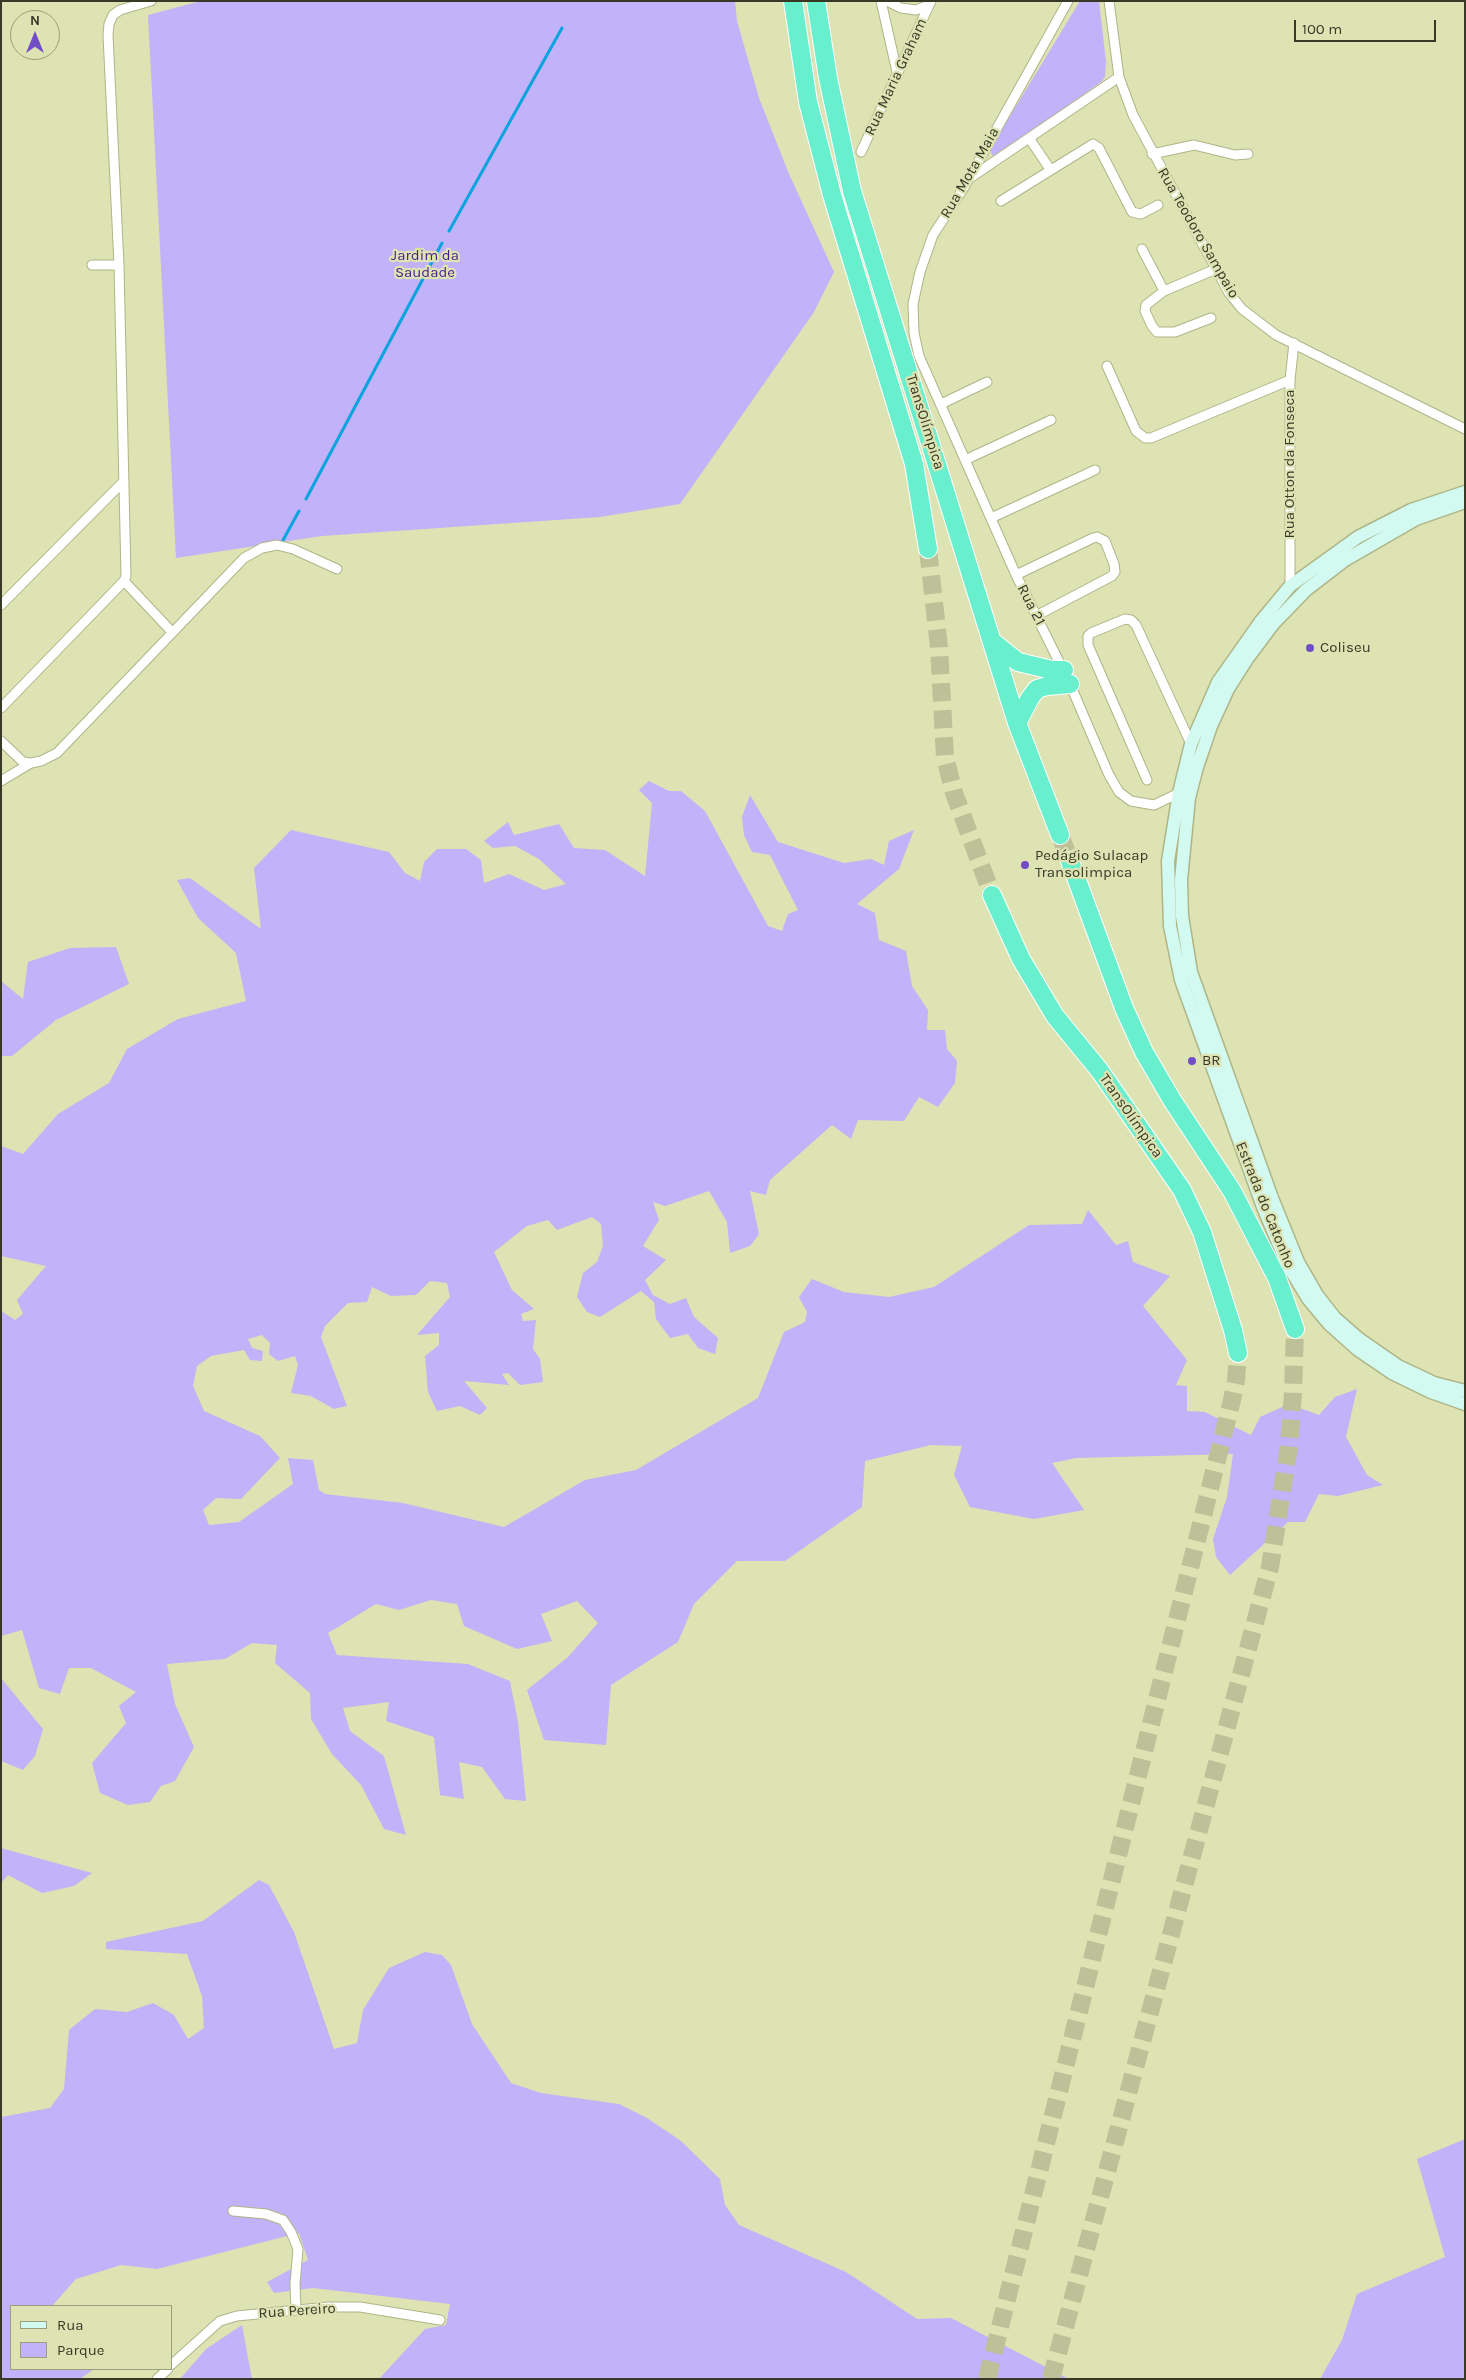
<!DOCTYPE html>
<html>
<head>
<meta charset="utf-8">
<style>
  body { margin:0 }
  #map { position:relative; width:1466px; height:2380px; overflow:hidden; background:#dde3b3; font-family:Karla,sans-serif }
  canvas { display:block }
  .frame { position:absolute; inset:0; border:2px solid #373926; pointer-events:none }
  .legend { position:absolute; left:10px; top:2305px; width:162px; height:65px; box-sizing:border-box; background:#dde3b3; border:1px solid #9b9f7b; margin:0; padding:6px 9px; list-style:none; font-size:15px; color:#373926 }
  .legend li { display:flex; align-items:center; gap:10px; height:25px }
  .legend b { width:25px; border:1px solid #9b9f7b }
  .north { position:absolute; left:10px; top:10px; width:50px; height:50px; box-sizing:border-box; background:#dde3b3; border:1px solid #9b9f7b; border-radius:50%; rotate:0deg; font-size:14px; font-weight:700; line-height:20px; text-align:center; color:#373926 }
  .north::after { content:''; display:block; margin:auto; width:18px; height:22px; background:#734dc6; clip-path:polygon(50% 0,100% 100%,50% 72%,0 100%) }
  .scale { position:absolute; left:1294px; top:20px; width:142px; height:22px; box-sizing:border-box; border:2px solid #373926; border-top:0; padding-left:6px; font-size:15px; line-height:18px; white-space:nowrap; color:#373926; -webkit-text-stroke:4px #dde3b3; paint-order:stroke }
</style>
</head>
<body>
<div id="map">
<canvas width="1466" height="2380"></canvas>
<div class="frame"></div>
<ul class="legend">
<li><b style="height:6px;background:#d2faf0"></b>Rua</li>
<li><b style="height:14px;background:#c1b2f9"></b>Parque</li>
</ul>
<div class="north">N</div>
<div class="scale">100 m</div>
</div>
<script>
const context = document.querySelector('canvas').getContext('2d');
context.lineJoin = 'round';
function paint(path, color) { context.fillStyle = color; context.fill(path, 'evenodd'); }
const shape = rows => new Path2D(rows.map(r => 'M' + r).join(''));
function trace(path, color, width, dash) { context.strokeStyle = color; context.lineWidth = width; context.lineCap = dash ? 'butt' : 'round'; context.setLineDash(dash || []); context.stroke(path); }
function drawText(font, color, halo, rows, align = 'center') {
  context.font = font + ' Karla,sans-serif'; context.lineWidth = 4.5; context.setLineDash([]); context.textBaseline = 'middle'; context.strokeStyle = halo; context.fillStyle = color; for (const [text, x, y, turn = 0] of rows) {
    context.save(); context.translate(x, y); context.rotate((+turn || 0) * Math.PI / 180); context.textAlign = isNaN(turn) ? turn : align; if (halo) context.strokeText(text, 0, 0); context.fillText(text, 0, 0); context.restore();
  }
}
paint(shape([
  [201,1,735,1,737,21,759,98,789,174,834,272,814,312,680,504,600,517,322,536,176,558,148,15],
  [1080,1,1099,1,1106,62,1105,77,1101,82,1059,112,995,156,992,155,990,149],
  [649,781,669,791,681,791,705,811,768,926,782,931,788,914,798,910,770,855,752,852,744,835,742,817,750,795,778,842,844,863,871,859,884,865,889,841,914,830,899,869,857,904,875,913,879,940,906,951,912,986,928,1010,927,1030,945,1030,947,1049,957,1061,955,1083,938,1107,919,1097,904,1121,858,1120,851,1139,832,1125,770,1180,766,1195,750,1191,759,1234,750,1246,730,1253,727,1222,709,1191,665,1206,653,1202,659,1220,643,1246,666,1260,645,1280,653,1295,670,1304,686,1298,694,1317,718,1338,715,1354,698,1348,688,1334,670,1338,656,1319,654,1302,641,1291,600,1317,587,1312,577,1297,583,1273,597,1262,603,1246,601,1224,592,1217,557,1230,548,1220,527,1226,494,1252,512,1290,534,1309,521,1314,523,1321,536,1320,533,1349,540,1359,543,1382,520,1385,508,1373,502,1374,509,1385,464,1381,487,1408,480,1415,460,1406,437,1411,428,1392,425,1356,439,1345,439,1333,417,1335,450,1297,447,1283,430,1281,416,1295,391,1296,372,1287,367,1302,348,1303,325,1326,321,1337,347,1406,334,1409,311,1396,291,1393,298,1365,295,1356,278,1361,269,1354,270,1343,262,1335,248,1339,252,1348,263,1351,262,1361,250,1360,244,1350,211,1356,197,1366,193,1386,204,1411,260,1436,280,1458,241,1499,216,1498,203,1510,209,1525,239,1522,293,1484,288,1458,313,1460,319,1490,325,1494,403,1503,504,1527,585,1480,636,1470,758,1398,784,1332,805,1322,807,1312,799,1297,812,1279,844,1292,889,1297,934,1287,1029,1225,1082,1224,1088,1210,1116,1245,1128,1241,1133,1262,1170,1276,1143,1306,1187,1360,1176,1385,1187,1386,1187,1411,1205,1412,1251,1435,1260,1417,1289,1404,1319,1415,1335,1397,1357,1389,1346,1437,1367,1475,1383,1485,1338,1496,1319,1494,1305,1522,1288,1522,1230,1575,1216,1557,1213,1539,1227,1497,1233,1454,1076,1458,1052,1463,1084,1510,1034,1519,970,1507,954,1475,962,1446,931,1445,865,1461,862,1507,785,1561,737,1561,694,1604,678,1642,611,1685,606,1745,544,1740,527,1690,568,1657,598,1623,577,1601,541,1614,552,1641,517,1649,464,1626,457,1604,431,1600,399,1610,376,1604,328,1633,337,1655,468,1664,510,1681,518,1722,526,1801,505,1799,482,1767,459,1762,464,1799,440,1795,434,1737,386,1721,389,1702,343,1708,350,1731,384,1756,406,1835,384,1829,361,1785,332,1754,311,1719,310,1693,275,1663,277,1645,252,1643,225,1659,167,1664,175,1704,194,1747,175,1781,161,1786,150,1802,128,1805,100,1793,92,1763,126,1723,119,1706,136,1692,91,1668,69,1668,60,1694,39,1688,22,1630,1,1636,1,1311,15,1320,23,1314,17,1300,46,1266,1,1256,1,1146,23,1154,58,1114,109,1083,127,1049,178,1019,246,1001,236,953,198,918,177,880,190,878,261,929,254,868,291,830,389,852,405,873,420,881,424,862,437,849,466,849,481,860,484,883,509,874,544,890,566,884,539,859,515,846,493,848,484,841,508,822,514,835,559,824,574,848,605,850,645,876,652,803,639,790],
  [116,947,129,984,56,1020,12,1056,1,1056,1,981,23,999,28,962,70,948],
  [1,1678,43,1729,35,1756,23,1770,1,1761],
  [1,1848,92,1873,74,1886,42,1893,8,1875,1,1883],
  [259,1880,269,1885,294,1932,334,2049,357,2043,363,2010,389,1968,425,1952,442,1955,451,1965,472,2024,511,2083,541,2093,619,2104,647,2118,681,2141,720,2179,725,2205,739,2225,846,2272,917,2319,951,2318,1069,2379,379,2379,425,2329,446,2325,450,2304,313,2288,274,2293,267,2282,308,2260,299,2233,157,2269,121,2265,76,2279,52,2306,11,2306,11,2369,94,2369,80,2379,1,2379,1,2117,50,2108,64,2089,69,2030,95,2009,127,2012,153,2003,174,2015,188,2039,204,2028,202,1996,187,1954,106,1949,106,1942,203,1921],
  [1465,2139,1465,2379,1320,2379,1342,2340,1357,2294,1445,2257,1417,2159],
  [242,2325,252,2379,180,2379,206,2349]
]), '#c1b2f9');
trace(shape([
  [449,231,562,28],
  [306,499,442,243],
  [282,542,299,511]
]), '#09a3de', 3);
trace(shape([
  [928,549,939,647,945,757,954,793,992,895],
  [1060,835,1070,861],
  [987,2379,1232,1400,1236,1381,1238,1353],
  [1051,2379,1270,1567,1289,1447,1293,1393,1295,1329]
]), '#bcc197', 18, [18, 9]);
const minor = shape([
  [881,1,897,72],
  [887,1,901,8,916,10,929,5],
  [1068,1,963,189,933,235,920,272,913,304,914,333,919,356,1016,575,1070,684,1109,775,1119,792,1131,801,1154,805,1179,793],
  [1109,1,1119,77,1133,115,1229,293,1242,309,1276,335,1465,429],
  [1029,138,1050,169],
  [861,152,931,1],
  [1152,154,1194,145,1235,155,1248,154],
  [970,178,1119,77],
  [1001,201,1093,144,1099,148,1132,212,1141,214,1158,205],
  [1142,249,1164,291],
  [92,265,119,265],
  [1211,318,1175,332,1157,332,1152,326,1145,311,1146,305,1164,291,1216,269],
  [1107,366,1136,431,1145,438,1151,438,1290,380],
  [941,404,987,382],
  [965,460,1051,420],
  [991,518,1095,470],
  [1016,575,1093,538,1097,537,1105,541,1114,564,1115,572,1112,576,1036,616],
  [124,581,172,632],
  [1290,586,1290,380,1294,343],
  [1,605,124,481],
  [1,708,124,581,126,576,119,265,108,35,109,24,113,15,120,10,151,1],
  [1,741,23,762,31,763,41,761,57,753,244,558,262,548,277,545,293,549,337,569],
  [1147,780,1088,645,1088,636,1091,633,1125,619,1131,620,1136,625,1191,744],
  [1,781,31,763],
  [233,2211,266,2214,283,2220,291,2232,298,2249,295,2284,296,2310],
  [171,2365,220,2321,237,2316,328,2307,360,2307,440,2320],
  [157,2379,168,2369]
]);
const secondary = shape([
  [1465,492,1411,510,1358,537,1290,586,1261,621,1218,682,1191,744,1179,793,1168,861,1170,926,1181,980,1263,1207,1287,1264,1309,1300,1329,1324,1357,1349,1392,1373,1431,1392,1465,1404],
  [1465,502,1416,519,1345,560,1306,590,1274,623,1247,659,1228,689,1211,726,1197,767,1189,798,1181,880,1182,916,1191,972,1272,1198,1298,1262,1317,1295,1335,1318,1359,1339,1398,1366,1434,1383,1465,1391]
]);
const motorway = shape([
  [793,1,808,102,832,195,914,464,928,549],
  [816,1,828,78,852,191,1017,723,1060,835],
  [993,642,1018,662,1052,670,1064,670],
  [1017,723,1030,698,1037,689,1047,686,1070,684],
  [1070,861,1124,1008,1144,1052,1172,1100,1232,1191,1277,1278,1295,1329],
  [992,895,1021,959,1055,1016,1100,1071,1182,1190,1202,1232,1233,1330,1238,1353]
]);
trace(minor, '#afb587', 11);
trace(secondary, '#afb587', 15);
trace(motorway, '#fff', 20);
trace(minor, '#fff', 9);
trace(secondary, '#d2faf0', 12);
trace(motorway, '#68efcd', 18);
for (const [x, y, r, color] of [
  [1310,648,5,"#734dc6"],
  [1025,865,5,"#734dc6"],
  [1192,1061,5,"#734dc6"]
]) { const dot = new Path2D(); dot.arc(x, y, r, 0, 2 * Math.PI); context.fillStyle = color; context.fill(dot); trace(dot, '#dde3b3', 2); }
drawText('15px', '#373926', '#dde3b3', [
  ["Rua Maria Graham",896,77,-65],
  ["Rua Mota Maia",970,173,-60],
  ["Rua Teodoro Sampaio",1198,233,60],
  ["TransOlímpica",925,422,73],
  ["Rua Otton da Fonseca",1290,464,-90],
  ["Rua 21",1031,605,63],
  ["TransOlímpica",1131,1116,55],
  ["Estrada do Catonho",1265,1205,68],
  ["Rua Pereiro",297,2311,-4]
]);
drawText('15px', '#481c8c', '#dde3b3', [
  ["Jardim da",425,256],
  ["Saudade",425,273]
]);
drawText('15px', '#373926', '#dde3b3', [
  ["Coliseu",1320,648],
  ["Pedágio Sulacap",1035,856],
  ["Transolimpica",1035,873],
  ["BR",1202,1061]
], 'left');
</script>
</body>
</html>
